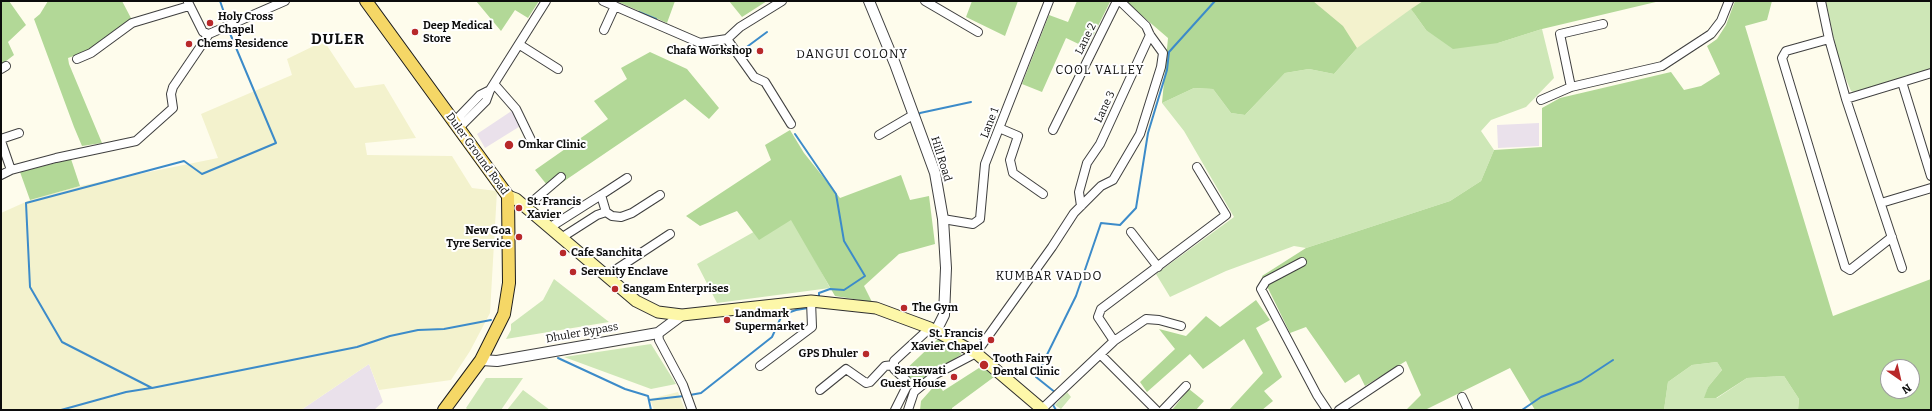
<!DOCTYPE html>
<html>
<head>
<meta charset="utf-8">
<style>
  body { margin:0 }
  #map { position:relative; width:1932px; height:411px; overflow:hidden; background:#fefcec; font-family:Bitter,serif }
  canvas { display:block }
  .frame { position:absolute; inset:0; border:2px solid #0c0c0c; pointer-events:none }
  .north { position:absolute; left:1880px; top:359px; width:40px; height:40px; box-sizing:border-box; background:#fff; border:1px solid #9e9e9e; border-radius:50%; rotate:146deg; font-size:11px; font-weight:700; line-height:16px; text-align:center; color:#0c0c0c }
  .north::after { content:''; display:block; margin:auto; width:14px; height:18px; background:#b8292a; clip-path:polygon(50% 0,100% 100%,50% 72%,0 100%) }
</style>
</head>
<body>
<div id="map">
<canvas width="1932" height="411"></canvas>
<div class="frame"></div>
<div class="north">N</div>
</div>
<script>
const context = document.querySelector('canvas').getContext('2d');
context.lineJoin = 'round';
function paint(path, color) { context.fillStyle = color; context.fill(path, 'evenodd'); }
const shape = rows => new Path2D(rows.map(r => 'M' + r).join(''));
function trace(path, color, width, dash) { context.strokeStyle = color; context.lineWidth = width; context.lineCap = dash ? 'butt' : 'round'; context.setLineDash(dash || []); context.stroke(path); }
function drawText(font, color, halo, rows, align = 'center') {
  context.font = font + ' Bitter,serif'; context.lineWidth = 4; context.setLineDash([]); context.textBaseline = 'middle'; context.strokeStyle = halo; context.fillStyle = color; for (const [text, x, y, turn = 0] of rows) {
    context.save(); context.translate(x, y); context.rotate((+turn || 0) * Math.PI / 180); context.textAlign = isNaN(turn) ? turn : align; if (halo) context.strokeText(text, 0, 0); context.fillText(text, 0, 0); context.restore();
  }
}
paint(shape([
  [513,110,522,125,485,148,477,134],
  [1539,123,1539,146,1498,148,1497,125],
  [369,364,383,402,374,410,301,410]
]), '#eae1eb');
paint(shape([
  [1278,1,1432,1,1357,50],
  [324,41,355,88,384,84,416,138,365,143,367,155,452,156,472,188,497,191,490,313,470,351,451,380,379,390,369,364,301,410,1,410,1,213,30,200,80,186,218,158,201,114,292,75,287,59],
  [678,392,685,410,654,410,650,399]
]), '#f3f2cd');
paint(shape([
  [1826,1,1931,1,1931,70,1856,93,1851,91,1838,60],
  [1411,9,1426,30,1498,43,1542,29,1554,78,1526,107,1491,120,1481,131,1494,150,1481,181,1450,201,1306,248,1294,246,1226,271,1170,297,1156,274,1234,217,1184,131,1162,103,1194,88,1213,89,1231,113,1245,115,1285,73,1309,69,1334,74,1357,48],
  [789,212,830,288,717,303,697,264],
  [554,279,609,322,506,339,511,330,511,324,543,300],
  [651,344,676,384,651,389,564,357],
  [1717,362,1722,370,1708,387,1705,398,1717,398,1747,378,1784,376,1799,399,1798,410,1664,410,1668,382,1692,365],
  [486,378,523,378,501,410,468,410,466,408],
  [523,390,550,410,507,410],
  [1067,392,1071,397,1061,409,1055,405]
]), '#cee7b7');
paint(shape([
  [1,1,9,1,26,25,8,42,14,55,1,65],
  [48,1,122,1,132,20,88,51,68,58,69,64,102,143,82,146,74,127,34,19,40,14],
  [476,1,539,1,528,18,515,10,501,31],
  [616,1,675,1,667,23],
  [729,1,767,1,742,17],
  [972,1,1018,1,1005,36,966,17],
  [1077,1,1110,2,1087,48,1066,38,1042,92,1022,84,1049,15,1068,22],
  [1125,1,1313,1,1343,26,1357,48,1334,74,1309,69,1285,73,1245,115,1231,113,1213,89,1194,88,1162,103,1168,38],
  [1423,1,1660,1,1542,29,1498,43,1453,49,1426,30,1411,9],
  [1735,1,1772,1,1767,20,1745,26,1833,316,1931,279,1931,410,1798,410,1799,399,1784,376,1747,378,1716,398,1704,398,1708,387,1722,370,1717,362,1692,365,1668,382,1664,410,1535,410,1510,368,1425,410,1406,410,1421,395,1406,361,1365,386,1359,374,1345,383,1306,327,1290,333,1262,276,1306,248,1450,201,1481,181,1494,150,1542,147,1542,108,1560,98,1671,72,1684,90,1701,86,1720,74,1707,46,1717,39,1726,25],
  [1888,367,1912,367,1912,391,1888,391],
  [650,52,687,69,719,108,709,119,685,99,551,190,535,170,608,119,594,101,627,79,621,68],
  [790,130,804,153,840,198,901,175,910,200,929,196,935,244,899,254,864,286,872,302,835,296,791,220,759,240,737,211,700,226,686,216,771,160,765,145],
  [71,159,80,186,30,200,20,172],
  [1256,300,1270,320,1256,328,1282,377,1264,391,1273,401,1262,410,1229,410,1263,373,1244,339,1203,369,1190,354,1147,392,1140,382,1175,349,1159,329,1186,336,1206,316,1220,327],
  [938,339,962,354,914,386,903,372],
  [982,366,994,377,952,408,952,410,920,410,921,401,937,383,943,391],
  [1189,389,1204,401,1196,410,1172,410]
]), '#b2d897');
trace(shape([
  [220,1,227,21],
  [639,12,656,19],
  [229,31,276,143,202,174,184,161,26,203,30,287,62,342,152,388,357,347,390,336,418,330,444,329,491,320],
  [740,52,767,32],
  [918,116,920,113,971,102],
  [795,134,836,194,844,241,865,276,844,290,830,289,819,293,819,297],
  [558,358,625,389,648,396,651,410],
  [1056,393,1036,377,1076,296,1101,223,1120,225,1136,208,1148,133,1167,70,1169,52,1215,1],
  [690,395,701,393,772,337,782,315,796,310,808,308],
  [649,400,684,396],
  [1056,401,1053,405,1056,410],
  [61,410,126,392,151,388],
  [1522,410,1541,397,1581,381,1613,360]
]), '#3c8bc9', 2);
const minor = shape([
  [603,1,700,43,727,39,740,27,782,1],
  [925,1,978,32],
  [1821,1,1829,39,1846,99,1902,268],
  [188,2,203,32,209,34,285,1],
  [604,30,615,6],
  [727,39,754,77,765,82,791,124],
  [1829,39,1786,51,1782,58,1845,267,1850,270,1892,237],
  [520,45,558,69],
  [77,59,91,53,132,23,189,6],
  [1,69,6,66],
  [1902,82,1931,176],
  [495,85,516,109,532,142],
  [1571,87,1560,34,1603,24],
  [1846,99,1931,73],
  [1541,100,1571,87,1662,66,1711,34,1721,21,1729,1],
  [454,122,480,95,490,90],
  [459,128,486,101,490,90,546,1],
  [999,128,1018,136,1010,160,1013,173,1043,194],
  [1053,130,1117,1],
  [879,135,913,115],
  [1,139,19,133],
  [1,141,11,170],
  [1,175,11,170,56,158,136,141,173,108,171,94,173,87,209,34],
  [1881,203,1931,188],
  [1081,206,1079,192,1087,163,1100,144,1150,35],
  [526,207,561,177],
  [606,212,601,195,627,178],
  [943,219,973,224,980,219,985,164,1049,1],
  [549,228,601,195],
  [1131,232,1158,267],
  [561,238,597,215,606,212,612,216,621,217,632,213,660,195],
  [1302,262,1266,281,1261,289,1317,395,1327,410],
  [606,276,670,234],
  [658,333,659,340,683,385,692,410],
  [1114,341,1098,317,1101,309,1226,215,1197,167],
  [1100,354,1156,410],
  [760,366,812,327,811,301],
  [820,390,846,369,866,383,870,382,885,366,894,365],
  [1462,397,1468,410],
  [1042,409,1114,341,1146,319,1159,320,1181,326],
  [895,410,906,388,906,380,894,369,894,361,930,328],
  [908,410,914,392,936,374,976,353,1052,247,1074,213,1101,186,1113,180,1140,134,1161,67,1163,53,1150,35,1146,26,1120,1],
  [1163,410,1186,386],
  [1339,410,1399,370]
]);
const tertiary = shape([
  [869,1,895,64,935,173,943,219,946,268,944,315,936,331],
  [481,360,497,361,658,333,682,315]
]);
const secondary = shape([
  [508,196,516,199,636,301,658,312,682,315,811,301,876,308,930,328,976,353,1043,410]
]);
const primary = shape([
  [366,1,508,196,509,283,504,314,481,360,444,410]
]);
trace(minor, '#3f3f3f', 10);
trace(tertiary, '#3f3f3f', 12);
trace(secondary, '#2e2e2e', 13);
trace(primary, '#1d1d1d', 14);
trace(minor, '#fff', 8);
trace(tertiary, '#fff', 10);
trace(secondary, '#fdf7a9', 11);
trace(primary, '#f5d766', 12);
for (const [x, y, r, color] of [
  [210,23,4,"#b8292a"],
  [415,32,4,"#b8292a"],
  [189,44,4,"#b8292a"],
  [760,51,4,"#b8292a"],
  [509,145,5,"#b8292a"],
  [519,208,4,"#b8292a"],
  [519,237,4,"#b8292a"],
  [563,253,4,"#b8292a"],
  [573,272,4,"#b8292a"],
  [615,289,4,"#b8292a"],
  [904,308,4,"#b8292a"],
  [727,320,4,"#b8292a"],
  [991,340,4,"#b8292a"],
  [866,354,4,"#b8292a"],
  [984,365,5,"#b8292a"],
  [954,377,4,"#b8292a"]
]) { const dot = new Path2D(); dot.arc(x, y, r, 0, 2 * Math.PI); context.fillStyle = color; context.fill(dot); trace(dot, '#fff', 1.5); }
drawText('bold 11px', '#0c0c0c', '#fff', [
  ["Holy Cross",218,17],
  ["Chapel",218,30],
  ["Deep Medical",423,26],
  ["Store",423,39],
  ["Chems Residence",197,44],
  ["Chafa Workshop",752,51,"right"],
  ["Omkar Clinic",518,145],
  ["St. Francis",527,202],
  ["Xavier",527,215],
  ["New Goa",511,231,"right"],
  ["Tyre Service",511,244,"right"],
  ["Cafe Sanchita",571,253],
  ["Serenity Enclave",581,272],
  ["Sangam Enterprises",623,289],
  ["The Gym",912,308],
  ["Landmark",735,314],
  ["Supermarket",735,327],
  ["St. Francis",983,334,"right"],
  ["Xavier Chapel",983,347,"right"],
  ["GPS Dhuler",858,354,"right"],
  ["Tooth Fairy",993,359],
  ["Dental Clinic",993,372],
  ["Saraswati",946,371,"right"],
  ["Guest House",946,384,"right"]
], 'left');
drawText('11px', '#0c0c0c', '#fff', [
  ["Lane 2",1086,39,-64],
  ["Lane 3",1105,107,-65],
  ["Lane 1",990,123,-69],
  ["Duler Ground Road",477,154,54],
  ["Hill Road",941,159,73],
  ["Dhuler Bypass",582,333,-10]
]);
context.letterSpacing = '1px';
drawText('12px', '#0c0c0c', '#fff', [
  ["DANGUI COLONY",852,55],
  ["COOL VALLEY",1100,71],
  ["KUMBAR VADDO",1049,277]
]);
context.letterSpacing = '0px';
context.letterSpacing = '1px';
drawText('bold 15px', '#0c0c0c', '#fff', [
  ["DULER",338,40]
]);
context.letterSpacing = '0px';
</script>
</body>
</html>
